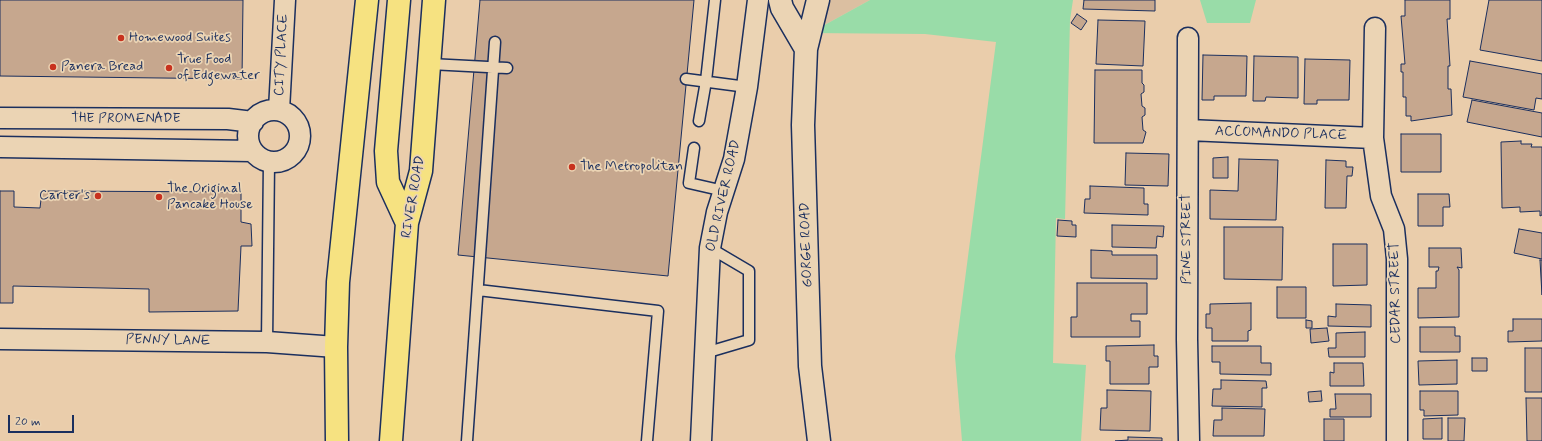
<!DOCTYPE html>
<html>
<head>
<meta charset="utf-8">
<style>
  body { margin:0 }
  #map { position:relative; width:1542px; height:441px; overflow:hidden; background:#eacdab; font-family:Mynerve,sans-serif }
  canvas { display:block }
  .scale { position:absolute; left:8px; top:415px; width:66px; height:18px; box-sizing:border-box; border:2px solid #1b2f5e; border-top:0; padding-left:5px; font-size:12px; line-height:14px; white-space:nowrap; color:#1b2f5e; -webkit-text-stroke:3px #ebd4b4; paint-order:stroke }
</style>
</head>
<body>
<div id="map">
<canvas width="1542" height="441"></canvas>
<div class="scale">20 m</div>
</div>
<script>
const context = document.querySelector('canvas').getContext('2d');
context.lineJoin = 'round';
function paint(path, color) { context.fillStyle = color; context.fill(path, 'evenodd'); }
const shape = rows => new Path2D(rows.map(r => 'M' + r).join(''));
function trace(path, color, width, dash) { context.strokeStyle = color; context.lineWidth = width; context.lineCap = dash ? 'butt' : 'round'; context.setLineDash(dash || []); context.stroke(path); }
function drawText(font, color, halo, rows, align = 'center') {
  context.font = font + ' Mynerve,sans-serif'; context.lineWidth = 3.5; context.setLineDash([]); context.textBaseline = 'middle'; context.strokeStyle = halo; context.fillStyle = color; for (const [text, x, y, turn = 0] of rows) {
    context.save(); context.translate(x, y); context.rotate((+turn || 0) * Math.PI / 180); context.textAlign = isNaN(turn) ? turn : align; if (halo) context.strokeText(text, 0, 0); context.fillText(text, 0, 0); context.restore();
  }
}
paint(shape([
  [818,0,870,0,810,33]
]), '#dbbfa1');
paint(shape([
  [870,0,1073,0,1070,20,1065,219,1056,218,1053,363,1086,365,1081,441,962,441,955,356,996,42,925,34,810,33],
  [1200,0,1256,0,1250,23,1207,23]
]), '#99dca8');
const building = shape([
  [0,0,243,0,242,79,0,76,0,0],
  [480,0,694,0,668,276,458,255,480,0],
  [1084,0,1155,0,1155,11,1083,9,1084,0],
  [1405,0,1450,0,1450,19,1447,19,1450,66,1448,66,1448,89,1451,89,1452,115,1411,121,1411,116,1406,116,1406,97,1403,97,1403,72,1401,72,1401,64,1405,64,1401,16,1405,16,1405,0],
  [1489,0,1542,0,1542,61,1480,50,1489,0],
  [1077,14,1087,21,1081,30,1071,23,1077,14],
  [1098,20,1145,21,1143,66,1096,64,1098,20],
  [1203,55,1247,56,1246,96,1214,96,1214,100,1202,100,1203,55],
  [1254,56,1298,57,1298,98,1266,97,1265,101,1253,101,1254,56],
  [1305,59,1350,60,1349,100,1317,100,1317,104,1304,104,1305,59],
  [1470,61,1542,74,1542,99,1536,98,1534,110,1463,97,1470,61],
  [1095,70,1142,70,1142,83,1144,85,1144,92,1141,94,1142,106,1145,108,1145,115,1142,117,1143,130,1146,132,1143,143,1094,143,1095,70],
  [1472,100,1542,113,1542,137,1467,122,1472,100],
  [1401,134,1441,134,1441,172,1401,172,1401,134],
  [1521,141,1521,144,1532,144,1531,147,1542,147,1542,215,1540,216,1540,211,1520,212,1520,207,1502,208,1501,142,1521,141],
  [1126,153,1169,154,1168,186,1125,185,1126,153],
  [1228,157,1228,178,1213,178,1213,158,1228,157],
  [1239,159,1278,160,1276,220,1210,219,1210,190,1238,191,1239,159],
  [1326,160,1346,161,1346,167,1353,167,1352,176,1347,176,1346,208,1325,208,1326,160],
  [1090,186,1144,188,1144,204,1148,204,1148,215,1084,213,1085,199,1090,199,1090,186],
  [0,191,14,191,14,207,40,208,42,191,241,192,241,222,251,224,252,246,241,246,238,311,149,312,149,289,13,286,13,303,0,303,0,191],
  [1418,194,1449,194,1450,207,1443,207,1443,226,1418,226,1418,194],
  [1058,220,1072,221,1072,225,1076,225,1076,237,1057,236,1058,220],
  [1112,225,1164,226,1163,237,1157,236,1156,248,1112,247,1112,225],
  [1224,227,1283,227,1282,280,1224,279,1224,227],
  [1519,229,1542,233,1542,259,1514,253,1519,229],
  [1333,244,1367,244,1367,285,1333,286,1333,244],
  [1429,248,1461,248,1462,268,1457,267,1459,270,1459,317,1418,318,1418,288,1436,288,1436,271,1438,271,1439,267,1429,267,1429,248],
  [1091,250,1112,251,1112,255,1157,255,1157,279,1091,278,1091,250],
  [1540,260,1542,260,1542,295,1540,260],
  [1077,283,1147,283,1147,314,1131,314,1131,321,1140,321,1140,337,1071,337,1071,317,1077,317,1077,283],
  [1277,287,1306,287,1306,318,1277,318,1277,287],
  [1251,303,1251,330,1248,331,1248,341,1212,341,1212,328,1206,328,1206,314,1210,314,1210,304,1251,303],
  [1336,304,1371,305,1371,327,1328,326,1328,316,1336,317,1336,304],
  [1513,319,1542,319,1542,341,1508,342,1508,331,1513,331,1513,319],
  [1306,320,1312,321,1312,328,1306,328,1306,320],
  [1420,327,1455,327,1455,336,1460,336,1460,352,1420,352,1420,327],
  [1327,328,1329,341,1311,343,1310,329,1327,328],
  [1365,332,1365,357,1329,357,1328,348,1336,348,1336,333,1365,332],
  [1154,345,1154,356,1158,356,1158,367,1149,367,1149,384,1110,384,1110,361,1106,361,1106,346,1154,345],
  [1212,346,1261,346,1261,363,1271,363,1271,375,1220,374,1220,362,1212,362,1212,346],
  [1525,348,1542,348,1542,392,1525,392,1525,348],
  [1472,358,1487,358,1487,371,1472,371,1472,358],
  [1457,360,1457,384,1419,385,1418,361,1457,360],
  [1334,363,1363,363,1364,386,1330,386,1330,372,1334,373,1334,363],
  [1221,380,1266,381,1267,388,1262,388,1262,407,1212,406,1213,389,1221,389,1221,380],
  [1107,390,1151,391,1150,431,1100,430,1101,408,1107,408,1107,390],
  [1321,391,1322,401,1309,402,1308,392,1321,391],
  [1420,391,1458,391,1458,415,1424,416,1424,410,1420,410,1420,391],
  [1335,394,1371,394,1371,417,1330,417,1330,409,1336,409,1335,394],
  [1526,398,1542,398,1542,441,1527,441,1526,398],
  [1222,408,1265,409,1264,436,1213,436,1214,420,1222,420,1222,408],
  [1442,418,1442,439,1423,439,1423,419,1442,418],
  [1448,418,1465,418,1464,441,1448,441,1448,418],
  [1324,419,1344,419,1344,441,1324,441,1324,419],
  [1128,437,1162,438,1162,441,1115,441,1128,440,1128,437]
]);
paint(building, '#c6a78e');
trace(building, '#1b2f5e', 1);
const lane = shape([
  [430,64,507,68],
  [686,79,747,87],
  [699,121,706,81,715,0],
  [694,148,689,183,724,191],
  [478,290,658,311,647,441],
  [267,342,269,162],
  [705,353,749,340,749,271,710,248],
  [467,441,495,42]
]);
const street = shape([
  [1375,28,1373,138,1381,196,1394,229,1397,259,1397,441],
  [1188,38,1187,339,1189,441],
  [279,110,285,0],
  '248 136a26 26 0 1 1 52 0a26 26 0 1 1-52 0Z',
  [0,118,228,119,253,122],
  [1188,130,1373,138],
  [0,147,252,151],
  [0,339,267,342,336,347],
  [701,441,710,248,717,212,734,159,747,87,758,0]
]);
const secondary = shape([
  [780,0,782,8,806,49],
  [818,0,806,49,803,125,810,366,819,441]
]);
const primary = shape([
  [399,0,386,151,388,182,407,223],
  [337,441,336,347,338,282,367,0],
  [391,441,407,223,421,171,434,0]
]);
trace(lane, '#1b2f5e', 13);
trace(street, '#1b2f5e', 23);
trace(secondary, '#1b2f5e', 25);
trace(primary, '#1b2f5e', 25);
trace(lane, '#ebd4b4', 10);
trace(street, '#ebd4b4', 20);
trace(secondary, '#ebd4b4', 22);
trace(primary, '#f6e281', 22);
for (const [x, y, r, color] of [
  [121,38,4,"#c8321e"],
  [53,67,4,"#c8321e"],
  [169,68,4,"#c8321e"],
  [572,167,4,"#c8321e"],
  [98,196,4,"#c8321e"],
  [159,197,4,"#c8321e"]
]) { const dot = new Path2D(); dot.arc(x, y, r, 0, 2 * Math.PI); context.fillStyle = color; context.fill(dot); trace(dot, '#ebd4b4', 1.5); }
drawText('14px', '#1b2f5e', '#ebd4b4', [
  ["Homewood Suites",129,38],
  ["True Food",177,60],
  ["of Edgewater",177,76],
  ["Panera Bread",61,67],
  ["The Metropolitan",580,167],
  ["The Original",167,189],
  ["Pancake House",167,205],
  ["Carter's",90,196,"right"]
], 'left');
drawText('14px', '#1b2f5e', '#ebd4b4', [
  ["CITY PLACE",282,55,-87],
  ["THE PROMENADE",126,119],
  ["ACCOMANDO PLACE",1281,134,2],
  ["OLD RIVER ROAD",724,196,-77],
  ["RIVER ROAD",414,197,-80],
  ["PINE STREET",1187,239,-90],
  ["GORGE ROAD",807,245,-92],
  ["CEDAR STREET",1396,293,-91],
  ["PENNY LANE",168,341,1]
]);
</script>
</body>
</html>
